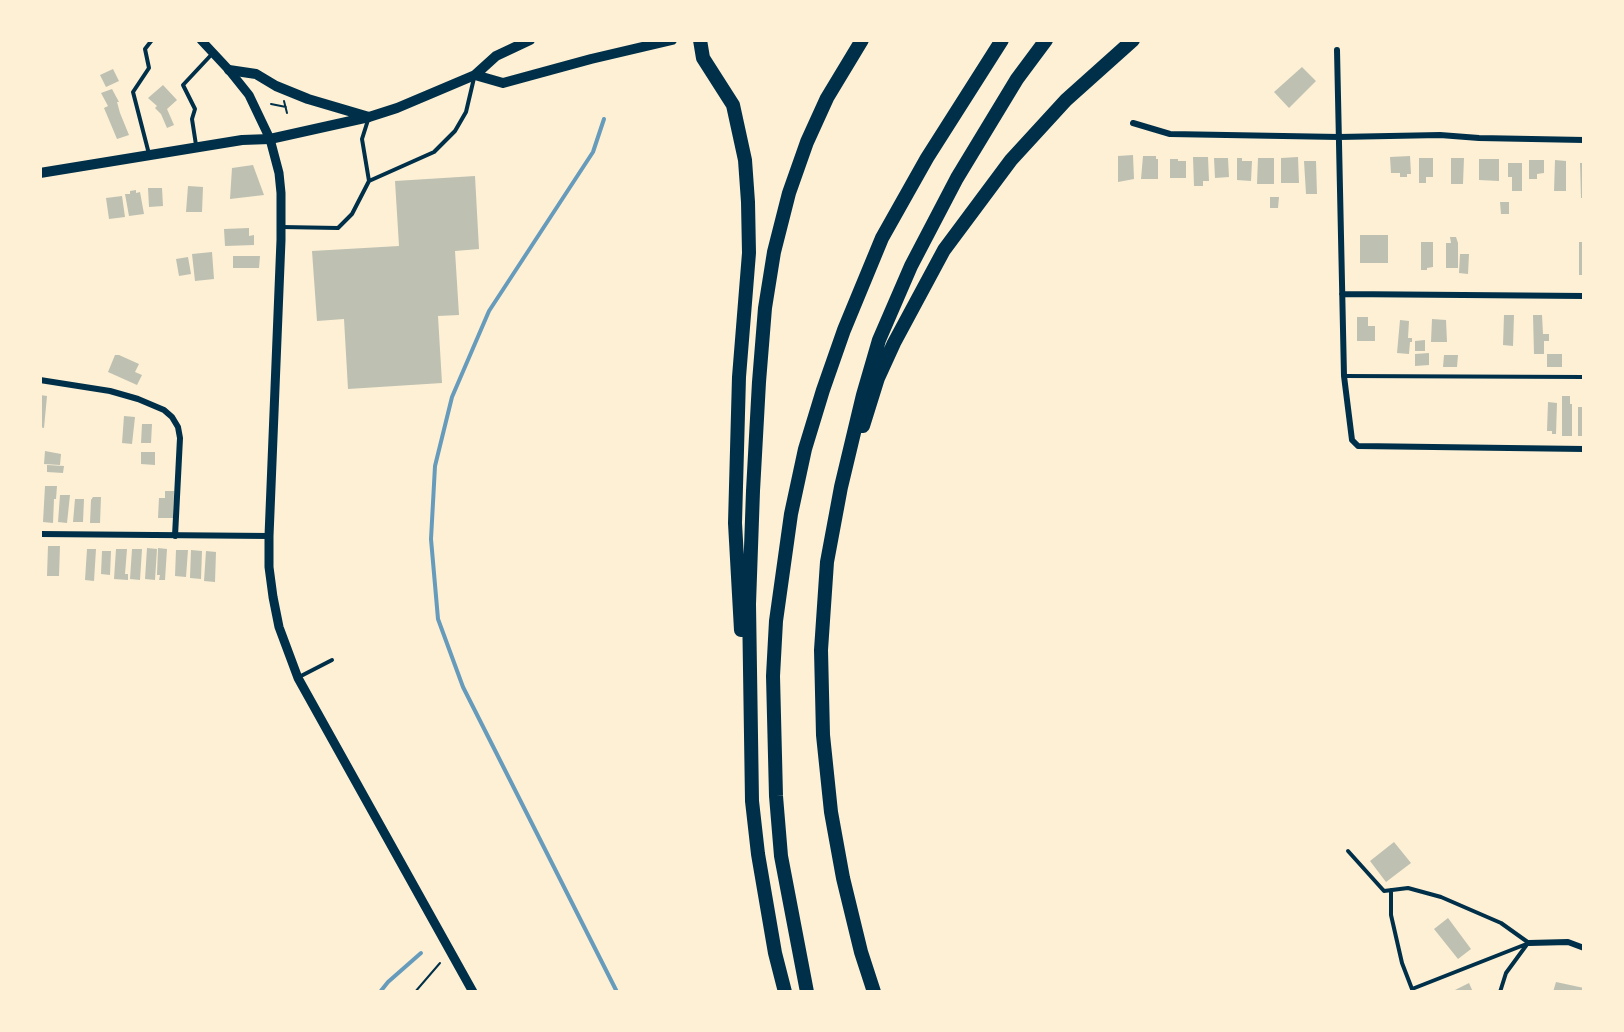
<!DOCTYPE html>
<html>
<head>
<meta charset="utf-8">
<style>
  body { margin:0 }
  #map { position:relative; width:1624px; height:1032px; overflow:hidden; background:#fdf0d5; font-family:Inter,sans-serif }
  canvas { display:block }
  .frame { position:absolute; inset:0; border:42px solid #fdf0d5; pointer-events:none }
</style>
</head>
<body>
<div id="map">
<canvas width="1624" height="1032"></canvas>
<div class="frame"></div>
</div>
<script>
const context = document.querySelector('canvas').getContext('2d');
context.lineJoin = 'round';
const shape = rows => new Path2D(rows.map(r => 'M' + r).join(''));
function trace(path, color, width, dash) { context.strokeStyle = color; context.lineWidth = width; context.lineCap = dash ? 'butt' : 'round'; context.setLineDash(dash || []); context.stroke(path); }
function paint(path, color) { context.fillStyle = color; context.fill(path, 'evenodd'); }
trace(shape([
  [604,119,593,152,489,311,452,397,435,466,431,539,438,619,463,687,617,992],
  [380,992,388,982,421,953]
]), '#669bbc', 4);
paint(shape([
  [1302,67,1316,81,1289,108,1274,92],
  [113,69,119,81,106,87,100,75],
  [163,85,177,100,167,109,174,125,167,128,161,114,155,108,157,106,148,98],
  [112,89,119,102,117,102,120,113,129,135,117,139,104,108,108,106,101,93],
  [1133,155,1134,179,1118,182,1118,156],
  [1143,156,1156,156,1156,159,1158,159,1158,179,1141,179],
  [1410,156,1411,174,1407,174,1407,177,1400,177,1400,173,1391,173,1390,157],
  [1193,157,1208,157,1209,181,1203,181,1203,186,1194,186],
  [1298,157,1299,183,1281,183,1281,158],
  [1214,158,1228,158,1229,177,1215,178],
  [1237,158,1242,158,1242,161,1252,161,1251,181,1237,180],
  [1258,158,1274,158,1274,184,1257,184],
  [1419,158,1433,158,1433,177,1426,177,1426,183,1419,183],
  [1451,158,1464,158,1463,184,1451,184],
  [1170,159,1178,159,1178,161,1186,161,1186,178,1170,178],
  [1479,159,1499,159,1499,181,1479,180],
  [1529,160,1544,160,1544,173,1537,174,1537,179,1529,179],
  [1555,160,1566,161,1566,191,1554,191],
  [1304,161,1316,161,1317,194,1306,194],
  [1508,163,1522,163,1522,191,1512,191,1512,177,1508,177],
  [1580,163,1584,163,1584,198,1581,198],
  [253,165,264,195,230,199,232,168],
  [475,176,479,249,455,251,459,315,438,316,442,383,348,389,344,319,317,321,312,251,399,246,395,181],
  [188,186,203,187,202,212,186,212],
  [148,188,162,188,163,206,149,207],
  [136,190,136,193,140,192,144,214,129,216,125,194,130,194,130,191],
  [122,196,125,217,109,219,106,198],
  [1270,197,1279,197,1278,208,1270,208],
  [1500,202,1509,202,1509,214,1501,214],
  [249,228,249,236,254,235,254,245,225,246,224,229],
  [1360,235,1388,235,1388,263,1360,263],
  [1450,237,1456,237,1458,243,1458,268,1446,268,1446,243,1451,243],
  [1421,242,1433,242,1433,267,1427,268,1427,270,1421,270],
  [1579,242,1584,242,1584,275,1579,275],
  [212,252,214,279,195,281,192,254],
  [1460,254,1469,254,1468,274,1459,273],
  [233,256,260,256,259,268,233,268],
  [188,257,191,274,179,276,176,259],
  [1504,315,1514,315,1513,346,1503,345],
  [1533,315,1542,315,1543,334,1549,334,1549,341,1544,341,1544,354,1534,354],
  [1357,317,1368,317,1368,326,1375,326,1375,341,1357,341],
  [1432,319,1446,320,1447,342,1431,342],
  [1400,320,1409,321,1408,338,1412,338,1412,342,1410,342,1409,354,1397,353],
  [1425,340,1425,351,1415,351,1415,341],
  [1429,353,1429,365,1415,366,1415,354],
  [1547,354,1562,354,1562,367,1547,367],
  [115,355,119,355,139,364,135,372,142,375,137,385,108,372],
  [1444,355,1458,355,1457,367,1443,367],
  [40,395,47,396,44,428,40,427],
  [1562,396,1570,396,1570,404,1572,404,1572,436,1562,436],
  [1548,402,1557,403,1556,434,1552,434,1552,431,1547,431],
  [1578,407,1584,407,1584,436,1578,436],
  [124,416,135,417,132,444,122,443],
  [142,424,152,424,151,443,141,443],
  [45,451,61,454,60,465,44,464],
  [141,452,155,452,155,465,141,464],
  [47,465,64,466,63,473,47,472],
  [45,486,57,486,56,499,54,499,53,523,43,522],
  [165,491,174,491,173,518,158,518,159,498,165,498],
  [60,495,70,495,67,523,58,522],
  [93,497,101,497,100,523,90,523,91,500],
  [75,499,84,499,83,522,73,522],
  [48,546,60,546,59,576,47,576],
  [147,548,157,549,155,580,145,579],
  [158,548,167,549,165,580,159,580,160,575,157,575],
  [87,549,96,549,94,581,85,580],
  [116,549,127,549,125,574,128,574,128,580,114,579],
  [132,549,142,549,140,580,130,579],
  [176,550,188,550,186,577,175,576],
  [191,550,202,551,201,579,190,578],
  [102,551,111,551,110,575,101,574],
  [206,551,216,552,215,582,204,581],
  [1394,842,1411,863,1386,882,1370,861],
  [1448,918,1471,949,1458,959,1434,929],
  [1556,982,1584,988,1584,992,1553,992],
  [1469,983,1473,992,1451,992]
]), '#bec0b2');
trace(shape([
  [284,101,287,113],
  [271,104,286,107],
  [415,992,440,963]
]), '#003049', 2);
trace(shape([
  [368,120,362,139,369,181],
  [196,145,192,119,195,109,183,85,212,54],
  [149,154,133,92,149,68,145,49,152,40],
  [282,227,338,228,352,214,369,181,434,152,455,131,466,112,474,78],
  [1344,376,1584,377],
  [299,677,332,660],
  [1348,851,1384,891,1408,888,1441,897,1501,923,1529,943,1412,989,1402,963,1391,915,1391,890],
  [1500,992,1506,973,1528,943]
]), '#003049', 4);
trace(shape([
  [1337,50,1344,376,1352,440,1358,446,1584,449],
  [1133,123,1170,134,1339,137,1440,135,1479,138,1584,140],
  [1342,294,1584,296],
  [40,380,110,391,138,399,164,410,172,417,178,427,180,438,175,536],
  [40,534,269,536],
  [1529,943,1568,942,1584,948]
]), '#003049', 6);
trace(shape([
  [201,40,229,70,249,95,270,139,279,173,281,193,281,240,269,536,269,567,273,597,279,627,298,678,473,992]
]), '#003049', 9);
trace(shape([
  [229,70,256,74,276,86,308,99,369,117],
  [475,75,503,83,591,59,672,40],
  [40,173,242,140,270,139,369,117,397,108,475,75,496,56,530,40]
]), '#003049', 10);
trace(shape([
  [700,40,703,58,733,105,745,160,748,202,749,253,739,377,735,523,741,630],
  [863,426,878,378,894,343,944,250,1011,160,1066,100,1133,40],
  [785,992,775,953,758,854,752,801,749,604,753,491,759,382,765,308,774,252,789,193,807,142,827,98,862,40],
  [807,992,781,856,776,796,773,676,776,621,791,514,805,449,823,390,844,330,882,238,927,158,1002,40],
  [874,992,861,952,843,878,831,812,823,735,821,650,827,562,841,487,863,395,879,340,911,266,957,178,1017,79,1046,40]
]), '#003049', 14);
</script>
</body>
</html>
